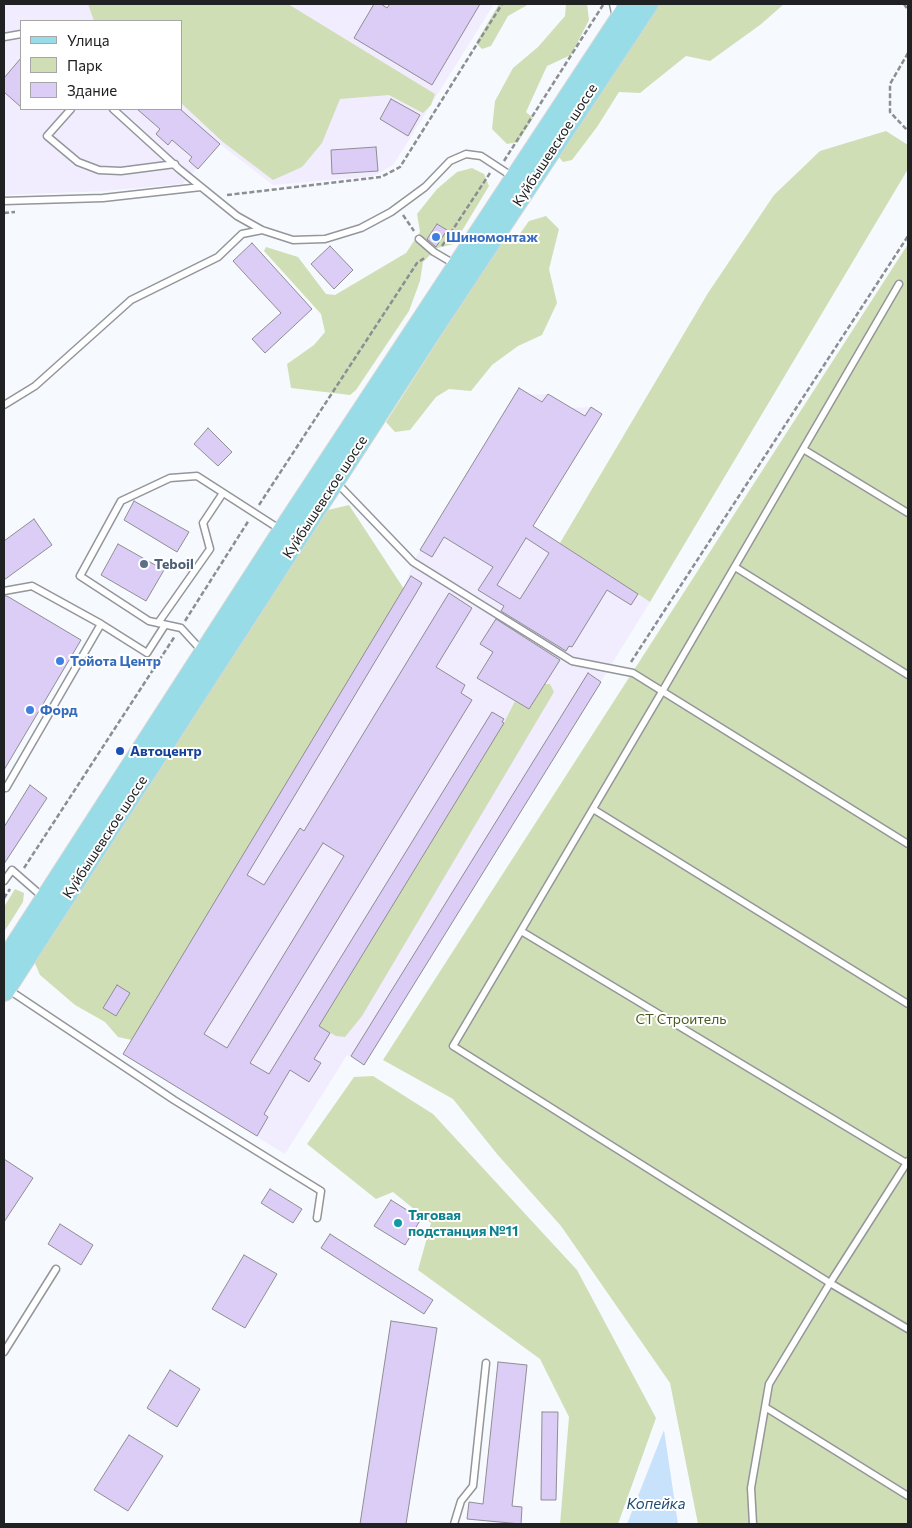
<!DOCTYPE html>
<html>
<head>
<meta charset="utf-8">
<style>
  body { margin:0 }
  #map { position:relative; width:912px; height:1528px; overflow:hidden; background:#f6f9fe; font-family:Commissioner,sans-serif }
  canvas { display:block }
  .frame { position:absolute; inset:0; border:5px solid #202123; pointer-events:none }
  .legend { position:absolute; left:20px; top:20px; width:162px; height:90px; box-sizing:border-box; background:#fff; border:1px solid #a6a6a7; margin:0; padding:6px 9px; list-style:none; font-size:15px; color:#202123 }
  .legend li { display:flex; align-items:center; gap:10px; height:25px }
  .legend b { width:25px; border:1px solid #a6a6a7 }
</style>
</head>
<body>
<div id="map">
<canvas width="912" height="1528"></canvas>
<div class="frame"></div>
<ul class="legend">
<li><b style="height:6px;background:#97dce6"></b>Улица</li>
<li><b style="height:14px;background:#d0deb6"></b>Парк</li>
<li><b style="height:14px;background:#dbcdf5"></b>Здание</li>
</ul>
</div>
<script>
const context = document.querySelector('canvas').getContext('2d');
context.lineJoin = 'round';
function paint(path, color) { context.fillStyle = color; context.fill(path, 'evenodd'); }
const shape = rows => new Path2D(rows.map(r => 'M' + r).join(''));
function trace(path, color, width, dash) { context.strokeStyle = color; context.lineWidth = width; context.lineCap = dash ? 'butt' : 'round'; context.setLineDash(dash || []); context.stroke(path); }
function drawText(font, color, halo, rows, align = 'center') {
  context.font = font + ' Commissioner,sans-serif'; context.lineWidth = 4; context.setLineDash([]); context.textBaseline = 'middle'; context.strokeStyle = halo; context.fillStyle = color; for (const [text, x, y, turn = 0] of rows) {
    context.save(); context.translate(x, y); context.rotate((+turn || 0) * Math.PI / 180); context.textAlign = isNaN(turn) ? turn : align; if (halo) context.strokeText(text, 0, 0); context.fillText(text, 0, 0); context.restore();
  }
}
paint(shape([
  [4,4,494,4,393,165,374,176,273,185,220,144,182,184,104,191,4,195],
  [21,21,181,21,181,109,21,109],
  [519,388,530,395,548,394,571,408,591,407,602,414,533,526,650,602,364,1065,347,1055,285,1154,123,1054,404,589,413,562]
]), '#f1ecfe');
paint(shape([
  [88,4,288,4,435,94,431,105,423,113,389,95,340,99,322,143,302,167,273,180,223,142,181,103,181,21,94,21],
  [499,4,529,4,508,16,491,46,482,49,476,43],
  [566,4,587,4,589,20,571,55,547,66,526,112,533,118,518,142,507,144,492,129,495,101,513,68,538,47,565,16],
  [657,4,784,4,760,25,710,61,686,56,640,93,619,92,597,127,572,160,563,162,558,156],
  [886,131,908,145,908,169,650,602,560,543,708,293,774,195,820,151],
  [472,168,484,174,489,186,454,244,437,248,423,262,420,281,409,311,356,390,350,395,291,388,287,364,314,345,325,332,321,314,264,251,266,247,298,257,326,294,335,295,406,253,420,232,417,214,437,189,457,172],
  [546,216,559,229,549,269,557,303,542,335,518,346,492,365,471,391,449,389,436,397,410,430,395,432,386,422,499,245,516,239,529,221],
  [908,244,908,1524,698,1524,670,1383,561,1226,497,1154,453,1099,383,1060],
  [349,505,404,589,132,1040,118,1037,105,1022,75,1005,40,975,34,961,328,510],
  [545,684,550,684,554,692,362,1016,345,1037,336,1036,319,1026,504,723,515,701,529,709],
  [15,889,24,893,23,902,4,932,4,907],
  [373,1076,433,1114,577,1270,656,1418,618,1524,560,1524,569,1417,540,1359,418,1270,431,1223,393,1192,376,1199,307,1144,354,1077]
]), '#d0deb6');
paint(shape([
  [664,1430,678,1524,627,1524]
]), '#c8e2fc');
const building = shape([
  [374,4,381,4,387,8,390,4,480,4,432,85,354,38,374,4],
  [21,58,21,107,4,92,4,78,21,58],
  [391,99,420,115,408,136,380,119,391,99],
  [137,109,180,109,220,144,198,169,189,161,192,157,172,140,168,145,156,134,160,129,137,109],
  [376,147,378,171,332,174,331,150,376,147],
  [437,224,447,230,436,247,427,239,437,224],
  [252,243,312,309,265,353,252,339,281,313,233,261,252,243],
  [330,246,353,270,334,289,311,264,330,246],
  [519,388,542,402,548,394,585,416,591,407,602,414,533,526,638,594,631,605,607,590,572,647,569,646,566,651,501,611,504,606,478,590,493,567,444,537,432,557,420,550,519,388],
  [526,538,549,553,520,599,497,585,526,538],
  [208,428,232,452,218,466,194,444,208,428],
  [134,501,189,532,177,552,124,520,134,501],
  [34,519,52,545,4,580,4,541,34,519],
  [118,544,164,570,146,601,101,575,118,544],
  [411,576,422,583,415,595,247,875,264,885,300,828,304,831,449,593,472,608,436,667,465,685,461,693,472,700,250,1063,269,1074,492,712,504,719,502,722,504,723,319,1026,330,1033,314,1059,321,1063,309,1082,290,1070,264,1114,268,1117,257,1136,123,1054,411,576],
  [323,843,344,856,227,1048,204,1034,323,843],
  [4,596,7,596,81,640,4,770,4,596],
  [496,619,560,660,529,709,477,678,493,652,480,644,496,619],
  [588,673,601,682,364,1065,351,1056,588,673],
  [30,785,47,798,4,864,4,827,30,785],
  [117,985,130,993,116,1016,103,1008,117,985],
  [4,1159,33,1178,4,1222,4,1159],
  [270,1189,302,1209,293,1223,261,1203,270,1189],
  [391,1200,421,1219,405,1245,374,1226,391,1200],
  [60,1224,93,1245,81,1265,48,1244,60,1224],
  [330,1234,433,1300,424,1314,321,1248,330,1234],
  [244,1255,277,1274,245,1328,212,1309,244,1255],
  [391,1321,437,1328,406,1524,360,1524,391,1321],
  [498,1362,527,1365,512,1506,522,1507,521,1524,467,1519,469,1502,483,1504,498,1362],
  [170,1370,200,1389,177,1427,147,1408,170,1370],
  [542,1412,558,1412,556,1500,541,1500,542,1412],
  [129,1435,163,1456,128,1511,94,1490,129,1435]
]);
paint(building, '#dbcdf5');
trace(building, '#8f8d92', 1);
const lane = shape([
  [613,4,616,17],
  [4,37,21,34],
  [71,109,47,136,78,162,99,170,121,171,175,164],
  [113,109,179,169,237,216,262,230,293,240,325,239,361,228,391,212,425,187,450,161,466,154,481,156,513,177],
  [4,201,103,198,201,187],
  [419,239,434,252,456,265],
  [4,405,35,386,131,300,218,257,242,234,262,230],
  [803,449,908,513],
  [337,483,413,562,572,661,633,673,908,844],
  [735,567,908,675],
  [4,591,32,586,101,624],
  [158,623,210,549,203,523,223,493],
  [202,651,181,628,149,621,80,576,121,501,170,478,197,476,281,530],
  [6,788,101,624,147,653,165,625],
  [593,809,908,1004],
  [4,881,12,870,44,898],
  [521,931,908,1164],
  [9,990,174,1100,321,1191,317,1218],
  [908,1161,830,1283,908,1329],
  [4,1352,56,1269],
  [765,1407,908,1496],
  [454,1524,461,1501,473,1486,486,1363],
  [753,1524,751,1488,769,1384,830,1283,453,1046,663,690,899,284]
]);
const primary = shape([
  [4,963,283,531,630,4],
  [4,991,430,333,648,4]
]);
trace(lane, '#93969a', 9);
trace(primary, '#d7d7d7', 22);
trace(shape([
  [904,4,908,10],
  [908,53,890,84,890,112,908,131],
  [504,161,603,5],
  [227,195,381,177,400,167,502,4],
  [4,213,15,212],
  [403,215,414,231],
  [442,246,490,173],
  [259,505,417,263,426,257],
  [185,621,249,520],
  [631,662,908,236],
  [24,868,175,636],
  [4,898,10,889]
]), '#8c8e92', 2.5, [5, 2.5]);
trace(lane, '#fff', 6);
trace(primary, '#97dce6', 20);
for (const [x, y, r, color] of [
  [436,237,5,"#3f7fe0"],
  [144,564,5,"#5c6f8a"],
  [60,661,5,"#3f7fe0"],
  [30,710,5,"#3f7fe0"],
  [120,751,5,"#1a4fb4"],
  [398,1223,5,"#0f9aa8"]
]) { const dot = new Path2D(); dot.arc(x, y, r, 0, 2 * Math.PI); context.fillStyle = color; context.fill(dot); trace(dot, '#fff', 2); }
drawText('14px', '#202123', '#fff', [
  ["Куйбышевское шоссе",555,145,-57],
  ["Куйбышевское шоссе",325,497,-57],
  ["Куйбышевское шоссе",105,837,-57]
]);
drawText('bold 14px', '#366cbe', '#fff', [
  ["Шиномонтаж",446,237],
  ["Тойота Центр",70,661],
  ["Форд",40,710]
], 'left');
drawText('bold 14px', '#4e5e75', '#fff', [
  ["Teboil",154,564]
], 'left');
drawText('bold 14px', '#164399', '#fff', [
  ["Автоцентр",130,751]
], 'left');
drawText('14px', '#4b5b20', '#fff', [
  ["СТ Строитель",681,1019]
]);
drawText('bold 14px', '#0d838f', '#fff', [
  ["Тяговая",408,1215],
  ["подстанция №11",408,1231]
], 'left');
drawText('italic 15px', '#1e4c76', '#fff', [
  ["Копейка",656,1504]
]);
</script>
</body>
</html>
